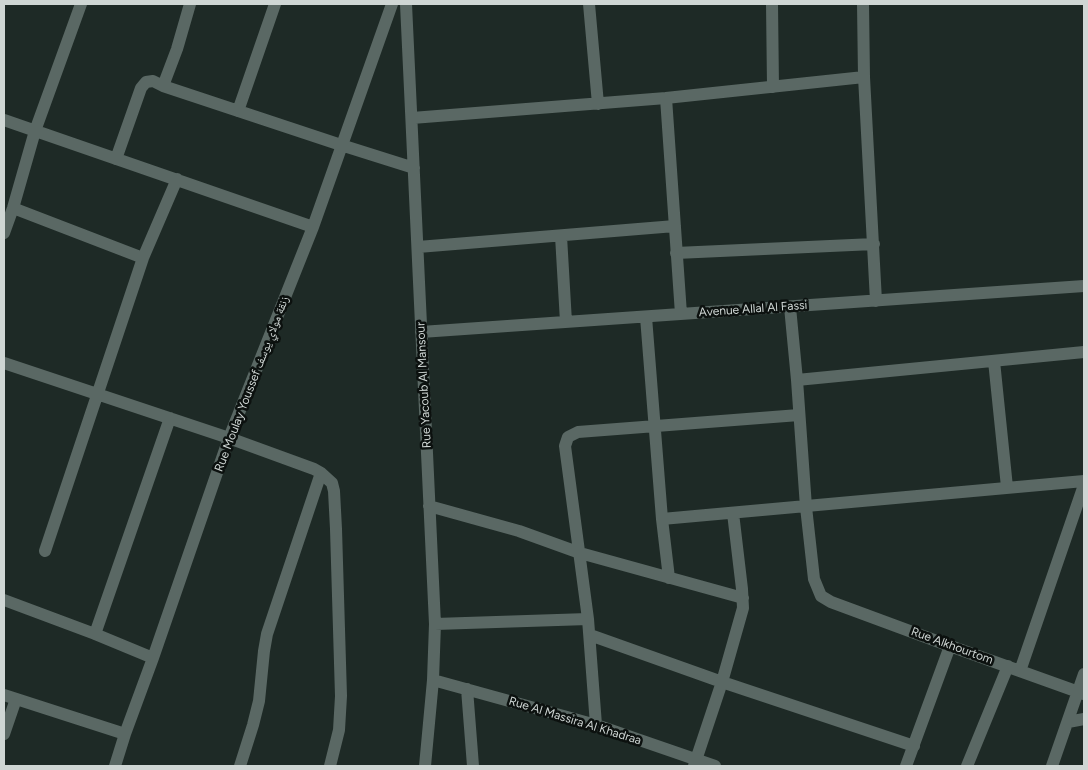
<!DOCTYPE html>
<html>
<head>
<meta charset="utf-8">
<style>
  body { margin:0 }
  #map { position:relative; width:1088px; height:770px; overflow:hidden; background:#1e2a26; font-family:Figtree,sans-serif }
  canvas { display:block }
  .frame { position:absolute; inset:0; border:5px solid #cfd6d4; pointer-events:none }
</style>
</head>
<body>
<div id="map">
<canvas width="1088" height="770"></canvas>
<div class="frame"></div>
</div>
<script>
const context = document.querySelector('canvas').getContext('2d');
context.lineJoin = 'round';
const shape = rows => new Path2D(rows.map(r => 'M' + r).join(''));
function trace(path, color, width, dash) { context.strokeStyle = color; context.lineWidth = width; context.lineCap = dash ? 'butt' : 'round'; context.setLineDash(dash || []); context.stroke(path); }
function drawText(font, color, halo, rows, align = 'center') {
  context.font = font + ' Figtree,"Noto Naskh Arabic",sans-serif'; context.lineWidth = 5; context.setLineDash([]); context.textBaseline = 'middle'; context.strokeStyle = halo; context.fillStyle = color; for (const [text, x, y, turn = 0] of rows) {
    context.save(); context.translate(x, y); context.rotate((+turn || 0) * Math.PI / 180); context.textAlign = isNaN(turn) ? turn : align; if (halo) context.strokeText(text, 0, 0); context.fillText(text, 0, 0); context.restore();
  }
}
trace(shape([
  [406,4,435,624,433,680,425,766],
  [589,4,598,104],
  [772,4,773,87],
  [864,77,876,301],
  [163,86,177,49,190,4],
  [238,111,275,4],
  [412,118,666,98],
  [4,120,313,227],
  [116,159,141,88,146,82,153,81,163,86,341,145,414,168],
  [13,208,143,258],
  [4,233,13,208,35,131,81,4],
  [561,236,566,322],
  [418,247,675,226],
  [676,253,874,244],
  [790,307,797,380,806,507,814,579,821,596,831,602,950,646,1084,694],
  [681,314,666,98,864,77,863,4],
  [646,317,662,519,669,578],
  [421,332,1084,286],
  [994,361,1007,487],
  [4,363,229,438,314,469,321,473,332,483,334,491,336,529,341,696,339,730,330,766],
  [797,380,1084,352],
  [429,506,519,531,580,553,743,598],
  [662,519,1084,481],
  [45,551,143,258,177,179],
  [4,600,95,634,153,658],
  [435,624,588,619],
  [95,634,170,418],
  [590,635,722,682,914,746],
  [1020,671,1084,485],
  [433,680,596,725,715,766],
  [467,689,473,766],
  [4,695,125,734],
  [1068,722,1084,719],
  [596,725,588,619,565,446,568,437,578,432,799,415],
  [4,734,16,699],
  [115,766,125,734,153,658,229,438,313,227,392,4],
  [240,766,253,725,259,701,264,651,267,634,321,473],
  [694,766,722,682,743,608,742,589,733,513],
  [906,766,950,646],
  [967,766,1008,666],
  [1052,766,1084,674]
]), '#5a6864', 12);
drawText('12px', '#cfd6d4', '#0c110f', [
  ["Avenue Allal Al Fassi",753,309,-4],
  ["Rue Moulay Youssef زنقة مولاي يوسف",252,384,-69],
  ["Rue Yacoub Al Mansour",424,385,-93],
  ["Rue Alkhourtom",952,646,20],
  ["Rue Al Massira Al Khadraa",575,721,17]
]);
</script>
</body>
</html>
